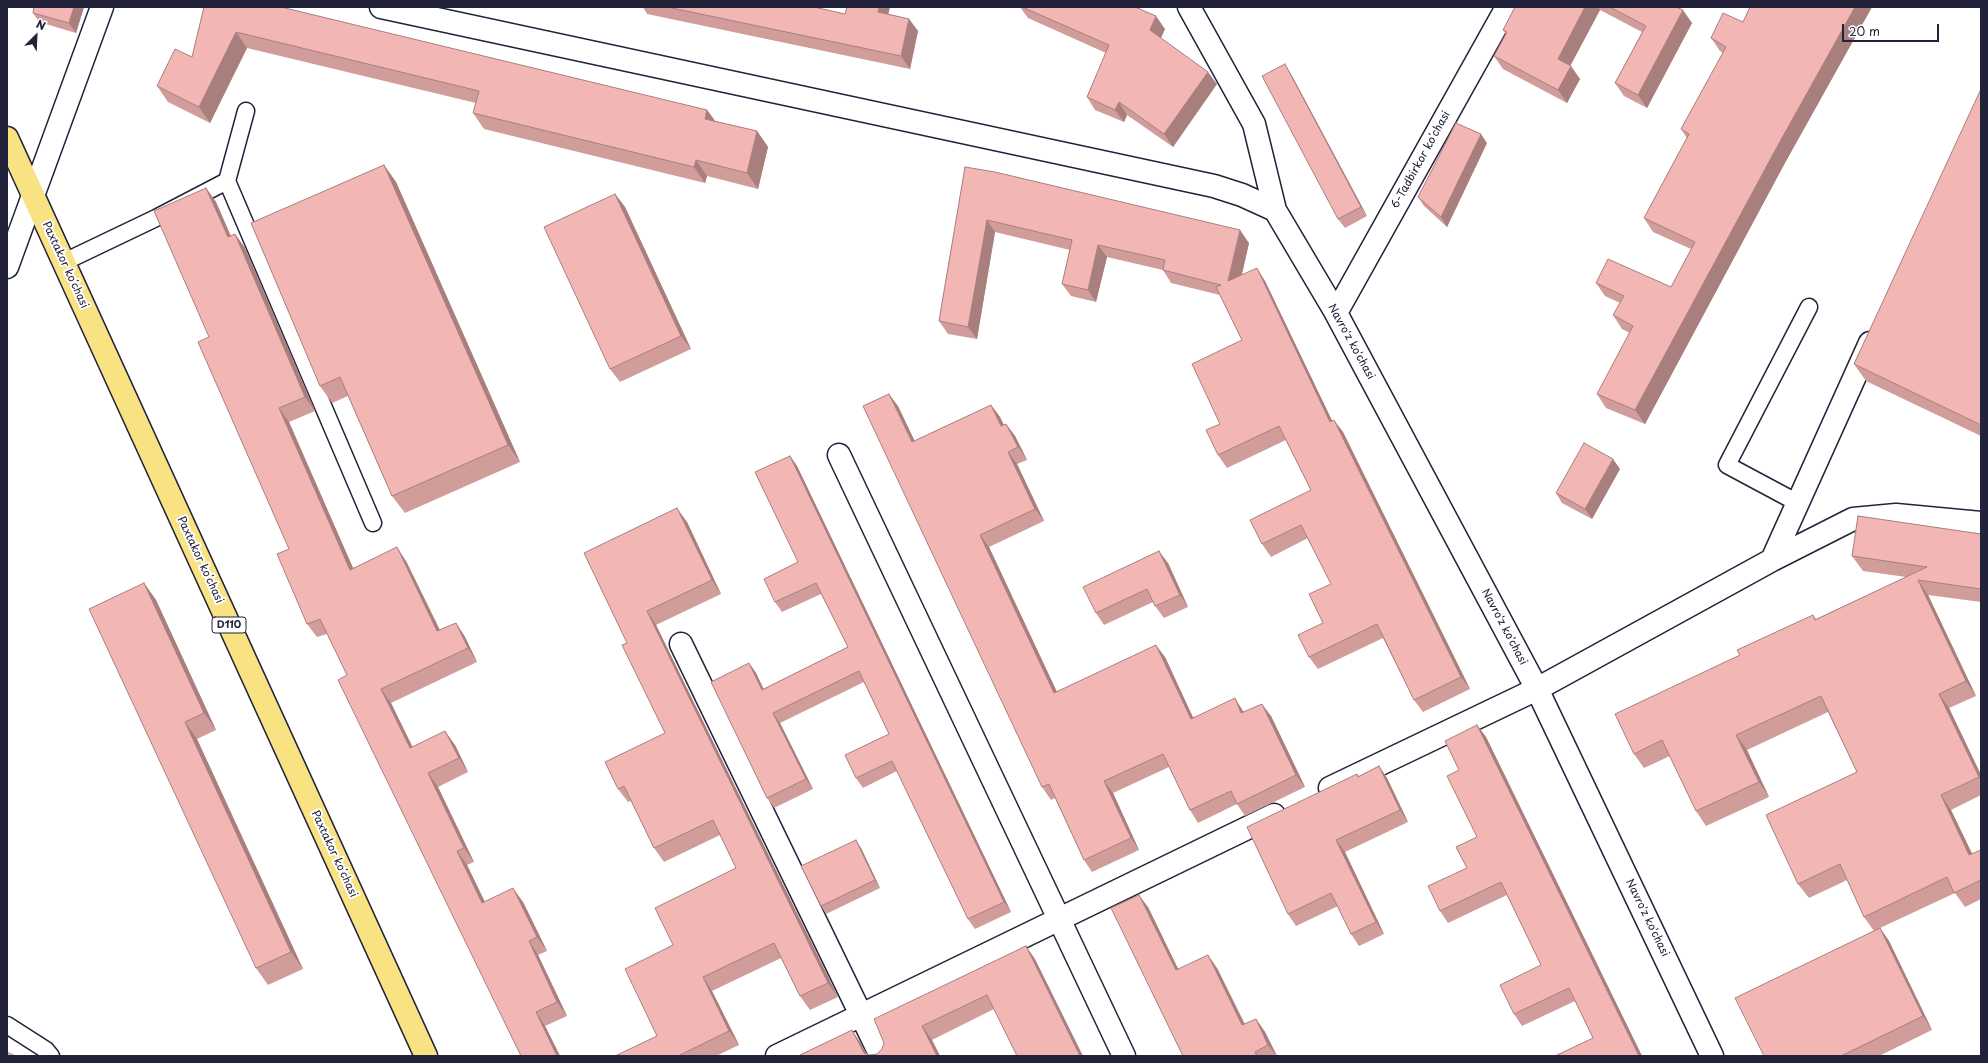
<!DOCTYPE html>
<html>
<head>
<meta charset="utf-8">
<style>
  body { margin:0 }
  #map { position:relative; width:1988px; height:1063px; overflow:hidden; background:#fff; font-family:"Playpen Sans",sans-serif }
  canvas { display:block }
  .frame { position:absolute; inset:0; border:8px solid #22223b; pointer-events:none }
  .north { position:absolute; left:16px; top:16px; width:40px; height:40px; -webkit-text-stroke:3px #fff; paint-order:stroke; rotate:24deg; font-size:11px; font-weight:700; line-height:16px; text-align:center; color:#22223b }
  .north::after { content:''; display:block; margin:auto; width:14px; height:18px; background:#22223b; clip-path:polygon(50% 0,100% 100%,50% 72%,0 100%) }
  .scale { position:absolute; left:1842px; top:24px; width:97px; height:18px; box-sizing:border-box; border:2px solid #22223b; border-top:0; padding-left:5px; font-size:12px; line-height:14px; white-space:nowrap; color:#22223b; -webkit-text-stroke:3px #fff; paint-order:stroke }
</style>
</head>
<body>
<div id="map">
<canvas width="1988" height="1063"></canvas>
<div class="frame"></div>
<div class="north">N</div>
<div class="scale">20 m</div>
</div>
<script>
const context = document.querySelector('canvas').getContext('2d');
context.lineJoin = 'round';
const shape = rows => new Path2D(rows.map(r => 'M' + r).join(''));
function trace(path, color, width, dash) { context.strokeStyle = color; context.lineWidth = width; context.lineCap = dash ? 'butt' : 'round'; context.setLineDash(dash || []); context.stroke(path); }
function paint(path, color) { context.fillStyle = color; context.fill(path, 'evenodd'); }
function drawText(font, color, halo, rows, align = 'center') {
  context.font = font + ' "Playpen Sans",sans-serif'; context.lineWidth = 4; context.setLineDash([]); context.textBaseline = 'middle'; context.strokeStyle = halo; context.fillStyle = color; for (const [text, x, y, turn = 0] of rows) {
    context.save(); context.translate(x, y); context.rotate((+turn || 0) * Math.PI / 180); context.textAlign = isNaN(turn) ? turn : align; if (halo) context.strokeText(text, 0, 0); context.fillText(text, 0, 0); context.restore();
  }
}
const service = shape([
  [227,181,246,111],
  [64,262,156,218,227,181,373,523],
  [1798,503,1727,465,1809,307],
  [7,1025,46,1050,51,1056]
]);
const minor = shape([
  [381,7,1214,186,1242,195,1275,210],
  [1189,7,1254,124,1275,210,1336,313,1537,689,1712,1056],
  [1336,313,1507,7],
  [839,455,1124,1056],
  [1772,560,1870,343],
  [681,644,881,1056],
  [1330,788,1537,689,1772,560,1853,519,1896,515,1981,523],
  [777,1056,1274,815]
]);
const secondary = shape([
  [7,267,102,7]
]);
const primary = shape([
  [7,138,426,1056]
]);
trace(service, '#22223b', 19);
trace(minor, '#22223b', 25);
trace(secondary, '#22223b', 25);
trace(primary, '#22223b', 25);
trace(service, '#fff', 16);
trace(minor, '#fff', 22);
trace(secondary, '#fff', 22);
trace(primary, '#f8e281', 22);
paint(shape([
  [34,7,84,7,76,33,39,22,33,13],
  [204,7,707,110,715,121,757,131,768,147,758,189,707,176,705,183,484,129,473,113,476,103,247,48,210,123,168,102,157,86,192,57],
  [643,7,814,7,845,14,889,14,909,19,918,31,910,69,647,14],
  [1020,7,1135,7,1165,29,1161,38,1217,84,1173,147,1127,115,1124,122,1095,110,1087,97,1106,53,1028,18],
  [1515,7,1676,7,1692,23,1647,108,1624,96,1615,83,1642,32,1600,10,1570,66,1580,79,1567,103,1503,69,1494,56,1506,34,1503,30],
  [1750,7,1872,7,1786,161,1645,424,1606,408,1597,394,1630,333,1622,329,1613,315,1620,303,1605,296,1596,283,1671,287,1691,249,1653,232,1644,218,1687,138,1681,129,1723,53,1720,51,1711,38,1743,22],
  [1291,74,1367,216,1345,228,1338,219],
  [1981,91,1981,436,1866,381,1854,364],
  [1487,143,1447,227,1424,206,1418,197],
  [384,165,396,182,520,462,405,513,392,496,348,396,332,403,320,386],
  [965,167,1249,243,1242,275,1265,281,1332,421,1343,432,1470,689,1423,712,1414,700,1383,638,1318,669,1309,657,1323,623,1331,584,1308,538,1271,557,1262,544,1311,490,1286,440,1227,468,1218,455,1220,424,1242,340,1220,295,1171,283,1163,270,1107,257,1096,302,1071,296,1062,284,1070,250,995,232,977,339,948,334,939,321],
  [206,188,216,202,231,236,235,234,245,248,315,411,289,422,353,568,406,561,440,630,456,623,465,637,477,662,391,703,412,747,455,745,468,772,438,787,474,862,467,865,485,902,523,902,547,951,538,955,567,1016,545,1026,560,1056,521,1056,347,675,327,634,317,637,307,624,289,549,209,337],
  [615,194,625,207,691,349,620,382,610,369],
  [991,405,1000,417,1004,425,1006,424,1015,436,1027,460,1017,464,1044,521,989,547,1057,692,1165,657,1193,717,1243,711,1244,712,1271,716,1305,787,1245,816,1237,804,1198,823,1190,810,1169,767,1113,793,1139,850,1092,872,1084,860,1055,798,1051,800,1042,787,898,406,914,441],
  [790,456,797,466,1011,912,975,929,968,919,897,771,863,788,856,778,889,734,864,682,780,723,813,789,774,808,767,798,749,663,756,673,763,689,848,647,821,594,782,612,775,602,798,562],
  [1620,469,1592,519,1562,503,1556,493],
  [687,522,721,594,656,625,838,997,810,1010,800,996,781,958,712,991,739,1045,716,1056,615,1056,657,1036,673,945,736,868,720,835,664,862,654,848,631,801,628,802,618,789,665,733,627,643],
  [1981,534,1981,602,1928,595,1976,696,1949,708,1981,775,1981,795,1951,810,1972,854,1981,850,1981,899,1965,907,1955,893,1880,928,1889,941,1932,1030,1879,1056,1764,1056,1874,931,1864,917,1847,880,1809,898,1798,884,1857,772,1828,712,1747,750,1769,797,1706,826,1696,811,1670,756,1644,768,1634,754,1813,615,1816,619,1906,577,1863,571,1852,556],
  [1168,563,1188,607,1164,618,1155,606,1153,602,1104,625,1096,613],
  [144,583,156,600,216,730,197,739,303,969,268,985,256,968],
  [1477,725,1486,737,1642,1056,1555,1056,1593,1038,1575,1001,1522,1026,1514,1014,1541,965,1507,895,1448,923,1440,911,1467,868,1477,837,1459,770],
  [1379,766,1387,778,1408,822,1345,852,1384,934,1359,946,1351,934,1338,906,1296,926,1288,914,1357,774,1359,776],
  [861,848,880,888,826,914,821,906],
  [1148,907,1178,969,1217,968,1245,1024,1256,1019,1265,1032,1277,1056,1183,1056],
  [1035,959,994,1009,932,1040,940,1056,798,1056,852,1030,861,1044,867,1054,870,1055,877,1054,882,1049]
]), '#d09d9b');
paint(shape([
  [74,7,84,7,76,33,69,23],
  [879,7,890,7,886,25,878,12],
  [1585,7,1598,7,1600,10,1567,72,1558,59],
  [1855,7,1872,7,1786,161,1645,424,1635,410,1777,147],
  [1683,10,1692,23,1647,108,1638,95],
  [1156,16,1165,29,1159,42,1150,30],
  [909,19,918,31,910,69,901,56],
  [236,32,247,48,210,123,199,107],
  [1285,64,1291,74,1367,216,1361,207],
  [1571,66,1580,79,1567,103,1558,90],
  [1208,72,1217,84,1173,147,1164,134],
  [1119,102,1127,115,1124,122,1115,110],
  [707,110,719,126,705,119],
  [757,131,768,147,758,189,747,173],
  [1481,134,1487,143,1447,227,1441,217],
  [696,160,707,176,705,183,694,167],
  [384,165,396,182,520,462,508,445],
  [206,188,216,202,237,251,228,237],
  [615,194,625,207,691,349,681,336],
  [987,220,995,232,977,339,968,327],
  [1240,230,1249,243,1237,294,1228,281],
  [235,234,245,248,315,411,305,397],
  [1098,245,1107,257,1096,302,1088,290],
  [1257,268,1265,281,1339,435,1330,422],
  [889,394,898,406,921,454,912,442],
  [991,405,1000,417,1010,439,1001,426],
  [279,408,289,422,360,584,350,570],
  [1334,420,1343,432,1470,689,1461,677],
  [1006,424,1015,436,1027,460,1018,447],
  [1008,452,1017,464,1044,521,1035,509],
  [790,456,797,466,1011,912,1004,902],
  [1613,459,1620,469,1592,519,1585,509],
  [677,508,687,522,721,594,712,580],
  [980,535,989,547,1063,705,1054,693],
  [397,547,406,561,447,645,437,631],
  [1159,551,1168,563,1188,607,1180,595],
  [1918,580,1928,595,1976,696,1966,681],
  [144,583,156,600,216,730,204,713],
  [647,611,656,625,838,997,828,983],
  [456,623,465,637,477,662,468,648],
  [1156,645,1165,657,1199,731,1191,719],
  [749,663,756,673,769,700,762,690],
  [381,689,391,703,420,762,410,748],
  [1939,694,1949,708,1981,775,1981,780,1979,777],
  [1235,698,1243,711,1250,725,1241,713],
  [1262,704,1271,716,1305,787,1296,775],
  [773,713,780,723,813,789,806,779],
  [185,722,197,739,303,969,291,952],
  [1477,725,1486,737,1642,1056,1639,1056],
  [445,731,455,745,468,772,459,758],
  [1736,735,1747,750,1769,797,1759,782],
  [1379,766,1387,778,1408,822,1400,810],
  [428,773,438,787,474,862,464,848],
  [1104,781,1113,793,1139,850,1131,838],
  [1941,795,1951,810,1980,870,1969,855],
  [856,840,861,848,880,888,875,880],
  [1336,840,1345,852,1384,934,1376,922],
  [457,851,467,865,492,917,482,903],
  [513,888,523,902,547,951,537,937],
  [1139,895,1148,907,1185,983,1176,970],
  [1880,928,1889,941,1932,1030,1923,1016],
  [529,941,538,955,567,1016,557,1002],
  [1026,946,1035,959,1083,1056,1080,1056],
  [1208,955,1217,968,1251,1038,1242,1025],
  [703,977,712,991,739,1045,729,1031],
  [536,1012,545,1026,560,1056,557,1056],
  [1256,1019,1265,1032,1277,1056,1268,1045],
  [922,1026,932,1040,940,1056,937,1056],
  [852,1030,861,1044,868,1056,864,1053]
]), '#a97f7e');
const building = shape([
  [34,7,74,7,69,23,33,13,34,7],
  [204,7,281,7,707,110,705,119,757,131,747,173,696,160,694,167,473,113,479,91,236,32,199,107,157,86,175,49,192,57,204,7],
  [667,7,814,7,845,14,847,7,879,7,878,12,909,19,901,56,667,7],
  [1022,7,1135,7,1156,16,1150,30,1208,72,1164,134,1119,102,1115,110,1087,97,1109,45,1022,7],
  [1515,7,1585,7,1558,59,1571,66,1558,90,1494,56,1507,32,1503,30,1515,7],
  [1610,7,1676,7,1683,10,1638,95,1615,83,1646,26,1610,7],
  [1750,7,1855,7,1777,147,1635,410,1597,394,1633,326,1613,315,1624,296,1596,283,1608,259,1671,287,1695,242,1644,218,1689,134,1681,129,1726,47,1711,38,1723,13,1743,22,1750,7],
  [1285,64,1361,207,1338,219,1262,76,1285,64],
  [1980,91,1981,91,1981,425,1854,364,1980,91],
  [1456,123,1481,134,1441,217,1418,197,1456,123],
  [384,165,508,445,392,496,340,377,320,386,251,223,384,165],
  [965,167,995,172,1240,230,1228,281,1257,268,1330,422,1334,420,1461,677,1414,700,1377,624,1309,657,1298,635,1323,623,1309,594,1331,584,1301,525,1262,544,1250,520,1311,490,1279,426,1218,455,1206,430,1220,424,1192,364,1242,340,1216,287,1221,285,1163,270,1165,260,1098,245,1088,290,1062,284,1072,240,987,220,968,327,939,321,965,167],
  [206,188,228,237,235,234,305,397,279,408,350,570,397,547,437,631,456,623,468,648,381,689,410,748,445,731,459,758,428,773,464,848,457,851,482,903,513,888,537,937,529,941,557,1002,536,1012,557,1056,521,1056,338,680,347,675,320,619,307,624,277,554,289,549,198,342,209,337,154,211,206,188],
  [615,194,681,336,610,369,544,227,615,194],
  [889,394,912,442,991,405,1001,426,1006,424,1018,447,1008,452,1035,509,980,535,1054,693,1156,645,1191,719,1235,698,1241,713,1262,704,1296,775,1237,804,1231,791,1190,810,1163,754,1104,781,1131,838,1084,860,1049,784,1042,787,863,406,889,394],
  [1584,443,1613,459,1585,509,1556,493,1584,443],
  [790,456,1004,902,968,919,892,761,856,778,845,755,889,734,859,671,773,713,806,779,767,798,711,682,749,663,762,690,848,647,816,583,775,602,764,579,798,562,755,472,790,456],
  [677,508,712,580,647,611,828,983,800,996,774,943,703,977,729,1031,678,1056,615,1056,657,1036,625,969,673,945,655,908,736,868,713,820,654,848,624,786,618,789,605,762,665,733,622,645,627,643,584,553,677,508],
  [1858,516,1981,534,1981,589,1918,580,1966,681,1939,694,1979,777,1941,795,1969,855,1981,850,1981,880,1954,893,1947,877,1864,917,1840,864,1798,884,1766,815,1857,772,1821,696,1736,735,1759,782,1696,811,1662,740,1634,754,1615,714,1740,655,1737,650,1813,615,1815,620,1927,567,1852,556,1858,516],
  [1159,551,1180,595,1155,606,1147,589,1096,613,1083,587,1159,551],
  [144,583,204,713,185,722,291,952,256,968,89,609,144,583],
  [1477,725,1639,1056,1555,1056,1593,1038,1569,988,1514,1014,1500,985,1541,965,1501,882,1440,911,1428,886,1467,868,1456,847,1477,837,1447,776,1459,770,1445,741,1477,725],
  [1379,766,1400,810,1336,840,1376,922,1351,934,1331,893,1288,914,1247,827,1357,774,1358,777,1379,766],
  [856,840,875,880,821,906,801,866,856,840],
  [1139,895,1176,970,1208,955,1242,1025,1256,1019,1268,1045,1255,1052,1257,1056,1183,1056,1111,908,1139,895],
  [1880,928,1923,1016,1841,1056,1764,1056,1735,998,1880,928],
  [1026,946,1080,1056,1017,1056,987,995,922,1026,937,1056,798,1056,852,1030,864,1053,870,1055,877,1054,882,1049,884,1043,874,1019,1026,946],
  [7,1052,15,1056,7,1056,7,1052]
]);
paint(building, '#f2b6b4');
trace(building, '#a97f7e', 1);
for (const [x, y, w] of [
  [229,625,34]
]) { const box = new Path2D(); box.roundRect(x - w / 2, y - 8, w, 16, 3); context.fillStyle = '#fff'; context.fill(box); trace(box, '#22223b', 1); }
drawText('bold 10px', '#22223b', null, [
  ["D110",229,625]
]);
drawText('11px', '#22223b', '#fff', [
  ["6-Tadbirkor koʻchasi",1421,160,-61],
  ["Paxtakor koʻchasi",65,265,65],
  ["Navro'z ko'chasi",1351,342,61],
  ["Paxtakor koʻchasi",200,560,65],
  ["Navro'z ko'chasi",1504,627,62],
  ["Paxtakor koʻchasi",334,854,65],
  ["Navro'z ko'chasi",1647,918,64]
]);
</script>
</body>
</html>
